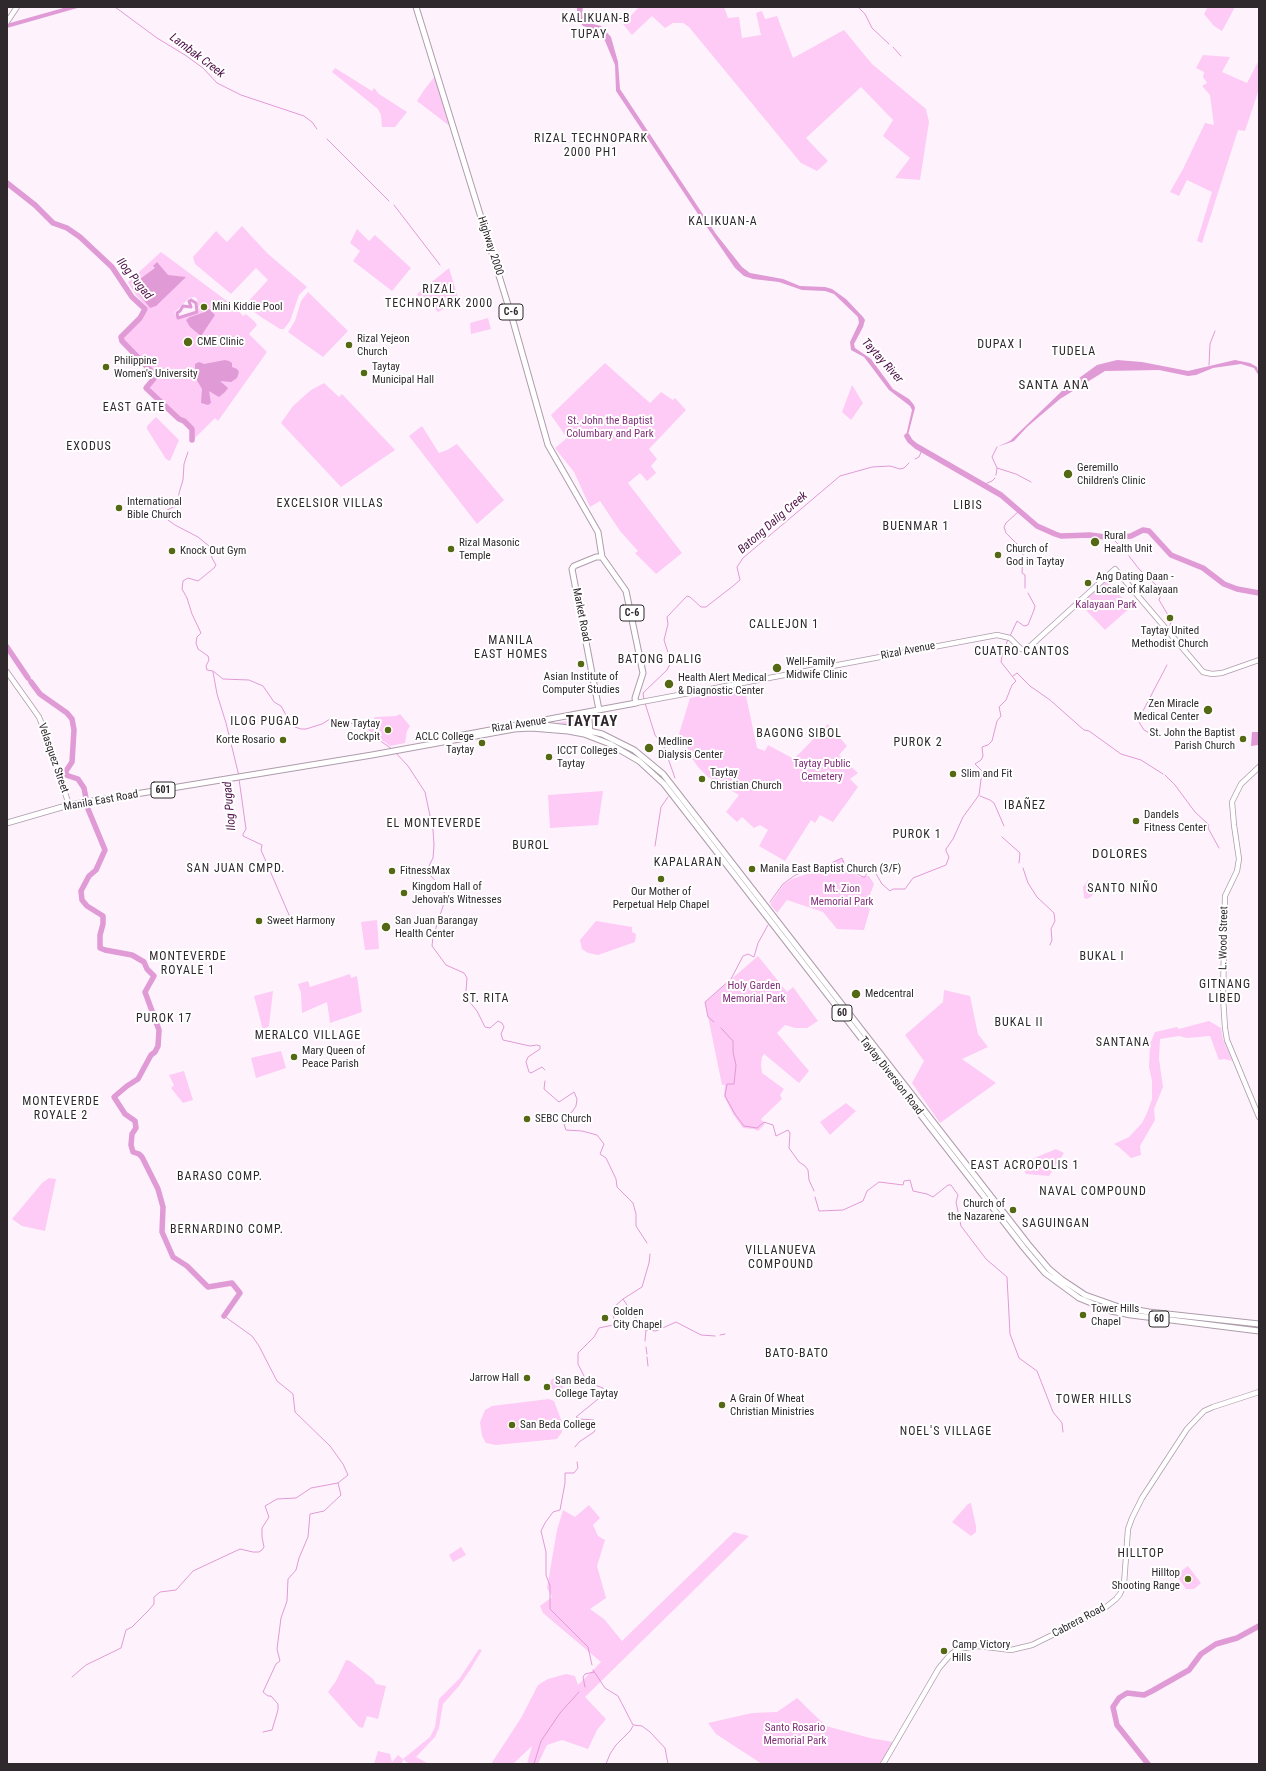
<!DOCTYPE html>
<html>
<head>
<meta charset="utf-8">
<style>
  body { margin:0 }
  #map { position:relative; width:1266px; height:1771px; overflow:hidden; background:#fef3fc; font-family:"Roboto Condensed",sans-serif }
  canvas { display:block }
  .frame { position:absolute; inset:0; border:8px solid #2f282d; pointer-events:none }
</style>
</head>
<body>
<div id="map">
<canvas width="1266" height="1771"></canvas>
<div class="frame"></div>
</div>
<script>
const context = document.querySelector('canvas').getContext('2d');
context.lineJoin = 'round';
function paint(path, color) { context.fillStyle = color; context.fill(path, 'evenodd'); }
const shape = rows => new Path2D(rows.map(r => 'M' + r).join(''));
function trace(path, color, width, dash) { context.strokeStyle = color; context.lineWidth = width; context.lineCap = dash ? 'butt' : 'round'; context.setLineDash(dash || []); context.stroke(path); }
function drawText(font, color, halo, rows, align = 'center') {
  context.font = font + ' "Roboto Condensed",sans-serif'; context.lineWidth = 4; context.setLineDash([]); context.textBaseline = 'middle'; context.strokeStyle = halo; context.fillStyle = color; for (const [text, x, y, turn = 0] of rows) {
    context.save(); context.translate(x, y); context.rotate((+turn || 0) * Math.PI / 180); context.textAlign = isNaN(turn) ? turn : align; if (halo) context.strokeText(text, 0, 0); context.fillText(text, 0, 0); context.restore();
  }
}
paint(shape([
  [639,7,724,7,728,18,739,17,742,38,761,35,756,13,762,11,765,19,777,16,793,58,844,30,872,64,926,109,929,122,920,180,895,178,910,158,883,136,893,120,861,87,806,138,828,161,817,171,801,163,689,27,683,23,673,23,665,28,652,16,632,35,623,24],
  [1208,7,1235,7,1222,31,1214,26,1204,14],
  [1203,55,1230,57,1222,72,1247,83,1259,60,1259,89,1245,131,1238,130,1202,243,1197,241,1212,192,1187,180,1179,196,1170,192,1183,169,1205,123,1214,125,1210,95,1202,86,1207,83,1203,77,1204,72,1196,68],
  [335,68,372,91,374,88,379,94,407,112,395,127,382,127,381,115,378,109,332,72],
  [435,76,451,127,417,101,424,90],
  [242,226,268,254,307,287,299,295,290,321,284,329,280,329,261,317,245,305,268,280,256,268,231,294,195,264,193,257,216,231,227,242],
  [357,229,369,241,375,235,411,268,392,291,353,261,360,251,350,243],
  [161,252,235,307,243,316,246,314,254,321,257,325,249,334,267,352,218,421,215,418,194,439,193,428,149,390,149,387,156,378,157,375,123,341,124,337,148,309,135,294,128,282],
  [195,297,197,299,199,311,179,319,174,313,189,298],
  [449,268,459,301,438,312,422,295,419,298,417,294],
  [308,292,348,331,323,357,288,332,295,321,301,301],
  [488,318,491,329,471,334,470,323],
  [605,363,650,403,661,392,673,400,675,398,686,410,649,449,657,459,651,466,656,473,647,481,640,473,628,483,682,553,656,574,635,553,638,551,620,531,600,501,590,507,574,472,555,448,567,438,551,415],
  [324,383,339,397,342,394,395,450,341,487,281,423,293,406,311,390],
  [852,385,863,403,851,420,842,412],
  [156,417,179,440,170,461,166,459,147,429,147,426],
  [422,426,439,453,447,450,457,444,504,500,477,524,409,436],
  [1106,581,1131,607,1105,630,1080,604],
  [731,690,745,691,757,748,765,751,768,745,794,759,828,724,847,746,839,755,858,773,850,779,858,787,833,822,820,815,815,823,811,820,785,861,759,846,768,830,760,825,754,828,742,817,737,822,726,812,739,795,708,777,698,767,691,757,684,738,679,734,690,698],
  [400,714,410,726,407,731,405,743,390,746,368,730,369,725,375,717,396,716],
  [583,718,584,726,556,723],
  [603,791,598,825,550,828,548,795],
  [840,859,843,860,846,869,860,877,869,876,874,884,866,905,870,909,864,930,837,929,823,912,787,900,777,913,770,904,784,884,792,879,824,868],
  [1088,880,1088,886,1094,889,1094,892,1091,897,1087,899,1084,898,1083,887],
  [377,920,379,949,365,950,361,922],
  [596,921,632,927,632,932,636,934,635,942,598,955,588,953,582,949,580,940],
  [758,956,787,992,793,987,818,1021,807,1028,795,1028,785,1025,777,1033,809,1071,799,1083,764,1054,762,1057,761,1065,762,1073,784,1089,780,1095,782,1099,761,1119,765,1124,758,1131,754,1129,743,1128,733,1114,724,1096,725,1085,722,1085,705,1002],
  [350,974,351,978,357,976,362,1012,330,1023,327,1002,302,1013,301,993,298,984,308,981,310,987],
  [944,990,970,996,978,1034,988,1047,962,1059,996,1083,940,1123,912,1083,924,1061,905,1035,943,1002],
  [273,991,269,1026,263,1030,254,996],
  [1209,1021,1221,1028,1223,1039,1232,1061,1224,1059,1219,1060,1210,1036,1187,1038,1179,1036,1160,1039,1159,1059,1163,1087,1154,1109,1155,1120,1140,1146,1141,1155,1131,1158,1119,1147,1114,1144,1129,1137,1142,1123,1147,1113,1152,1099,1152,1081,1149,1067,1150,1044,1155,1032,1177,1027,1179,1029],
  [281,1051,286,1068,256,1078,251,1058],
  [184,1071,193,1100,183,1103,171,1088,174,1085,169,1075],
  [846,1103,856,1111,830,1135,820,1122],
  [1056,1149,1064,1153,1049,1176,1026,1174,1020,1164],
  [49,1178,56,1179,45,1231,22,1226,12,1219,42,1183],
  '550 1384a7 7 0 1 1 14 0a7 7 0 1 1-14 0Z',
  [549,1399,554,1401,562,1422,562,1432,557,1439,496,1445,486,1443,482,1436,480,1422,485,1410,492,1406],
  [971,1503,976,1526,976,1532,971,1536,952,1522,968,1504],
  [589,1505,600,1518,593,1525,598,1536,605,1540,597,1566,606,1598,590,1609,604,1619,622,1641,734,1532,749,1536,585,1697,606,1719,597,1730,588,1749,562,1740,547,1745,538,1764,527,1764,532,1746,513,1764,491,1764,521,1718,538,1685,548,1679,566,1674,575,1676,578,1685,601,1662,543,1613,540,1606,552,1597,547,1588,557,1530,563,1510,575,1517],
  [461,1547,466,1555,453,1562,449,1555],
  [1188,1566,1201,1583,1194,1589,1186,1589,1176,1575],
  [479,1649,482,1650,470,1670,459,1686,443,1704,439,1728,435,1737,416,1757,429,1764,409,1764,403,1759,402,1764,374,1764,378,1751,390,1754,392,1762,398,1755,403,1759,430,1737,435,1727,439,1699,460,1678],
  [346,1660,350,1661,373,1679,376,1684,386,1686,378,1719,367,1716,363,1728,359,1727,328,1692,336,1681],
  [797,1698,826,1726,870,1738,893,1742,881,1764,762,1764,716,1734,708,1723,752,1713,777,1712]
]), '#fdcbf5');
paint(shape([
  [67,7,81,7,7,28,7,25,10,23],
  [577,7,583,7,582,13,583,18,589,23,601,26,611,37,618,62,620,89,716,234,742,267,750,273,783,279,800,286,825,287,832,289,846,299,863,317,865,320,863,327,854,344,855,348,871,359,893,389,909,399,914,405,915,408,908,435,910,441,906,436,912,410,910,406,889,390,864,357,851,350,850,342,859,323,858,317,834,294,825,291,802,290,779,282,753,279,744,276,735,268,698,214,616,91,615,65,603,36,593,29,583,26,579,21,577,17],
  [157,262,168,275,186,277,156,306,150,308,139,294,139,290,142,287,144,289,148,298,149,297,140,279,155,268,153,266],
  [209,309,215,315,201,336,190,327,186,320,190,317,205,312],
  [225,360,229,361,232,363,232,367,237,369,239,372,237,378,231,382,220,381,228,388,225,392,219,397,209,391,211,403,208,405,201,403,202,389,195,377,195,364,199,362,204,364],
  [1117,360,1142,362,1188,371,1235,360,1250,363,1257,367,1259,376,1254,368,1241,364,1213,368,1196,375,1188,376,1159,370,1105,371,1060,399,1027,427,1014,441,997,447,1010,441,1064,389,1097,365],
  [1252,732,1259,732,1258,745,1251,746]
]), '#e09ad6');
trace(shape([
  [115,7,157,38,185,55,203,68,217,83,241,95,304,116,312,122,317,129],
  [858,7,865,14,872,28,889,44],
  [893,47,901,56],
  [327,139,389,201],
  [394,205,440,265],
  [1209,365,1210,344,1215,331],
  [188,452,184,464,183,480,179,493,178,505,167,510,165,514,168,520,175,525,198,537,209,546,212,558,216,565,214,568,198,581,188,578,183,581,182,589,187,598,192,614,201,633,197,637,196,643,198,649,208,656,209,660,206,666,207,670,213,671,223,679,249,680,263,686,274,702,281,706,286,715,287,722,295,727,301,729,306,729,322,724,330,719,349,722,366,731,392,749],
  [915,459,919,457,922,450],
  [997,468,1016,474,1031,482],
  [996,475,997,468,992,457,997,447],
  [983,485,992,481,995,478],
  [1019,511,1006,523,1004,527,1006,533,1020,547,1023,554,1022,573,1025,575,1025,588],
  [1112,538,1127,553],
  [1129,556,1139,569,1157,586],
  [1158,587,1162,592,1159,600,1168,615],
  [1169,629,1171,622],
  [1010,636,1017,621,1024,626,1028,625,1034,610,1035,606,1028,593],
  [1164,644,1163,642,1168,632],
  [213,672,217,694,226,723,239,776],
  [1013,676,1017,673,1030,686,1050,700,1084,730,1089,731,1121,754,1141,760,1163,774],
  [644,700,643,693,667,670,671,662,664,640,668,624,667,617,687,596,690,597,701,607,706,607,733,586,740,580,737,567,743,558,840,476,872,467,890,466,900,469,904,468,909,463],
  [645,703,655,735,664,747,675,778],
  [1157,737,1144,730,1137,719,1144,709,1167,665],
  [396,753,408,766,425,792,433,830,434,845,433,858,429,866,429,874,444,890,445,900,433,937,432,946,446,965,464,973,467,978,466,991,468,1000,477,1011,485,1027,490,1028,498,1021,502,1023,504,1027,501,1034,503,1040,530,1046,537,1045,540,1046,540,1049,528,1057,526,1062,529,1072,531,1073,542,1067,545,1070],
  [1165,775,1175,785,1195,812,1209,825,1208,828,1219,848],
  [239,779,246,829,243,834,243,836,262,845,261,850,293,924],
  [980,796,990,800,994,803,1004,826],
  [1002,837,1020,853,1019,863],
  [655,846,661,807,668,797],
  [1023,868,1028,883,1037,897,1054,913,1055,921,1051,929,1052,940,1050,945],
  [770,902,783,884,794,876,813,866,825,866,842,858,846,868,863,877,865,877,869,869,872,867,882,884,890,891,893,889,905,889,913,878,946,865,949,857,946,851,946,849,953,839,963,817,979,795,982,771,975,764,981,760,983,756,982,747,988,745,992,741,997,721,1001,716,999,707,1006,700,1012,685,1016,681,1001,662,1002,656,1008,639],
  [714,1022,708,1017,705,1002,731,979,743,956,748,954,754,957,758,943,768,925],
  [721,1028,733,1041,733,1052,736,1065,734,1084,727,1084,725,1096,735,1114,744,1126,757,1128,764,1122,773,1125,776,1136,788,1130,790,1133,789,1148,799,1162,805,1166,808,1170,809,1180,814,1191],
  [545,1081,544,1089,559,1102,574,1092,577,1099,576,1106,572,1112,566,1115,564,1124,566,1130,582,1131,597,1135,604,1144,600,1154,606,1158,616,1179,617,1187,633,1203,636,1214,636,1226,647,1243],
  [815,1197,819,1211,843,1210,863,1201,867,1191,879,1182,903,1185,904,1181,910,1180,913,1191,927,1194,933,1197,948,1185,951,1185,958,1195,956,1202,961,1226,986,1259,1007,1277,1010,1334,1019,1358,1037,1371,1053,1412,1062,1423,1063,1432],
  [650,1254,649,1263,642,1287,623,1299,635,1317,642,1323,646,1330,656,1331,676,1322,701,1335,715,1336],
  [720,1335,725,1334],
  [645,1341,646,1330],
  [646,1347,647,1354],
  [647,1357,648,1366],
  [575,1447,579,1442,594,1432,596,1428,594,1420,580,1419,576,1417,603,1395,603,1388,589,1383,586,1380,578,1364,578,1353,594,1337,599,1328,613,1325,615,1322,613,1315,613,1308,623,1299],
  [577,1462,578,1468,574,1473,565,1473,565,1483,560,1510,553,1512,545,1523,541,1531,546,1552,546,1575,550,1586,550,1609,588,1647,592,1665],
  [593,1670,605,1688,618,1696,633,1725,642,1726,650,1732,665,1748,668,1764],
  [72,1677,86,1665,121,1648,126,1630,132,1627,148,1611,154,1604,154,1597,160,1592,176,1590,193,1571,240,1549,253,1552,259,1552,262,1550,264,1547,262,1537,262,1528,269,1517,265,1506,277,1499,296,1498,311,1488,338,1483,348,1475,343,1464,330,1446,295,1412,293,1394,277,1381,259,1346,252,1336,224,1316],
  [585,1687,583,1677,585,1674,594,1672],
  [263,1732,272,1730,278,1710,278,1704,271,1696,268,1696,263,1692,276,1664,280,1661,277,1649,281,1618,287,1601,288,1579,296,1570,299,1558,308,1537,310,1514,324,1511,341,1495,338,1483],
  [534,1764,541,1741,560,1713,579,1692],
  [606,1764,610,1754,616,1745,630,1731,633,1726]
]), '#e09ad6', 1);
trace(shape([
  [191,300,196,303,197,312,178,318,177,313,180,311,183,306,191,307,189,301,191,300]
]), '#e09ad6', 3);
trace(shape([
  [7,183,35,205,53,223,67,228,80,237,112,267,132,297,145,309,140,318,121,337,122,341,156,376,146,388,179,419,184,421,192,429,192,440],
  [907,436,910,441,916,446,1001,495,1037,526,1055,534,1061,536,1090,535,1112,538,1131,536,1143,530,1149,531,1171,555,1203,568,1224,584,1237,589,1259,593],
  [7,647,28,678],
  [31,682,40,694,67,713,72,719,74,730,72,762,66,771,66,775,78,779,84,788,88,809,105,850,96,870,89,876,81,891,82,900,87,906,103,916,103,924,100,935,100,948,105,950,132,955,144,962,147,969,154,976,145,992,159,1030,158,1046,155,1052,151,1055,138,1079,127,1086,114,1097,125,1114,135,1121,136,1128,132,1134,131,1145,133,1152,139,1154,142,1157,158,1189,163,1207,162,1232,173,1257,187,1266,208,1287,232,1283,240,1293,224,1316],
  [1148,1764,1117,1725,1113,1707,1119,1698,1127,1693,1144,1695,1152,1691,1189,1670,1201,1654,1216,1644,1237,1638,1259,1626]
]), '#e09ad6', 5.5);
const secondary = shape([
  [7,22,17,7],
  [7,672,39,717,47,737,69,805],
  [636,703,997,635,1010,638,1021,649,1026,650,1115,569,1203,672,1212,674,1222,673,1259,660],
  [1259,767,1241,784,1232,802,1234,825,1239,859,1237,871,1225,896,1223,997,1225,1028,1227,1040,1259,1117],
  [883,1764,939,1668,950,1655,958,1649,978,1646,1011,1650,1032,1645,1101,1611,1116,1599,1120,1594,1124,1584,1128,1529,1132,1518,1142,1498,1187,1429,1204,1411,1213,1407,1259,1392]
]);
const primary = shape([
  [416,7,513,321,548,445,598,532,602,557,626,591,643,673,635,698,636,703,431,741],
  [599,710,572,569,574,566,596,557,602,557],
  [590,712,589,719,590,734],
  [536,724,585,730,602,734,634,750,663,774,1028,1244,1049,1269,1061,1279,1085,1295,1119,1307,1149,1312,1259,1324],
  [7,823,69,805,372,755,514,729,531,728,568,731,584,734,610,744,639,761,664,784,1024,1248,1045,1273,1079,1298,1111,1311,1131,1315,1259,1331]
]);
trace(secondary, '#ae9cab', 6);
trace(primary, '#ae9cab', 7);
trace(secondary, '#fff', 4.5);
trace(primary, '#fff', 5);
for (const [x, y, r, color] of [
  [204,307,4,"#556814"],
  [188,342,5,"#556814"],
  [349,345,4,"#556814"],
  [106,367,4,"#556814"],
  [364,373,4,"#556814"],
  [1068,474,5,"#556814"],
  [119,508,4,"#556814"],
  [1095,542,5,"#556814"],
  [451,549,4,"#556814"],
  [172,551,4,"#556814"],
  [998,555,4,"#556814"],
  [1088,583,4,"#556814"],
  [1170,618,4,"#556814"],
  [581,664,4,"#556814"],
  [777,668,5,"#556814"],
  [669,684,5,"#556814"],
  [1208,710,5,"#556814"],
  [388,730,4,"#556814"],
  [1243,739,4,"#556814"],
  [283,740,4,"#556814"],
  [482,743,4,"#556814"],
  [649,748,5,"#556814"],
  [549,757,4,"#556814"],
  [953,774,4,"#556814"],
  [702,779,4,"#556814"],
  [1136,821,4,"#556814"],
  [752,869,4,"#556814"],
  [392,871,4,"#556814"],
  [661,879,4,"#556814"],
  [404,893,4,"#556814"],
  [259,921,4,"#556814"],
  [386,927,5,"#556814"],
  [856,994,5,"#556814"],
  [294,1057,4,"#556814"],
  [527,1119,4,"#556814"],
  [1013,1210,4,"#556814"],
  [1083,1315,4,"#556814"],
  [605,1318,4,"#556814"],
  [527,1378,4,"#556814"],
  [547,1387,4,"#556814"],
  [722,1405,4,"#556814"],
  [512,1425,4,"#556814"],
  [1188,1579,4,"#556814"],
  [944,1651,4,"#556814"]
]) { const dot = new Path2D(); dot.arc(x, y, r, 0, 2 * Math.PI); context.fillStyle = color; context.fill(dot); trace(dot, '#fff', 1.5); }
for (const [x, y, w] of [
  [511,312,24],
  [632,613,24],
  [163,790,24],
  [842,1013,20],
  [1159,1319,20]
]) { const box = new Path2D(); box.roundRect(x - w / 2, y - 8, w, 16, 3); context.fillStyle = '#fff'; context.fill(box); trace(box, '#2f282d', 1); }
drawText('bold 10px', '#2f282d', null, [
  ["C-6",511,312],
  ["C-6",632,613],
  ["601",163,790],
  ["60",842,1013],
  ["60",1159,1319]
]);
drawText('11px', '#2f282d', '#fff', [
  ["Highway 2000",490,246,72],
  ["Market Road",581,615,79],
  ["Rizal Avenue",908,651,-11],
  ["Rizal Avenue",519,725,-9],
  ["Velasquez Street",53,758,71],
  ["Manila East Road",101,801,-10],
  ["L. Wood Street",1224,938,-89],
  ["Taytay Diversion Road",891,1076,52],
  ["Cabrera Road",1079,1621,-28]
]);
drawText('11px', '#2f282d', '#fff', [
  ["Mini Kiddie Pool",212,307],
  ["Rizal Yejeon",357,339],
  ["Church",357,352],
  ["CME Clinic",197,342],
  ["Philippine",114,361],
  ["Women's University",114,374],
  ["Taytay",372,367],
  ["Municipal Hall",372,380],
  ["Geremillo",1077,468],
  ["Children's Clinic",1077,481],
  ["International",127,502],
  ["Bible Church",127,515],
  ["Rural",1104,536],
  ["Health Unit",1104,549],
  ["Rizal Masonic",459,543],
  ["Temple",459,556],
  ["Church of",1006,549],
  ["God in Taytay",1006,562],
  ["Knock Out Gym",180,551],
  ["Ang Dating Daan -",1096,577],
  ["Locale of Kalayaan",1096,590],
  ["Taytay United",1170,631,"center"],
  ["Methodist Church",1170,644,"center"],
  ["Well-Family",786,662],
  ["Midwife Clinic",786,675],
  ["Asian Institute of",581,677,"center"],
  ["Computer Studies",581,690,"center"],
  ["Health Alert Medical",678,678],
  ["& Diagnostic Center",678,691],
  ["Zen Miracle",1199,704,"right"],
  ["Medical Center",1199,717,"right"],
  ["New Taytay",380,724,"right"],
  ["Cockpit",380,737,"right"],
  ["St. John the Baptist",1235,733,"right"],
  ["Parish Church",1235,746,"right"],
  ["ACLC College",474,737,"right"],
  ["Taytay",474,750,"right"],
  ["Korte Rosario",275,740,"right"],
  ["Medline",658,742],
  ["Dialysis Center",658,755],
  ["ICCT Colleges",557,751],
  ["Taytay",557,764],
  ["Taytay",710,773],
  ["Christian Church",710,786],
  ["Slim and Fit",961,774],
  ["Dandels",1144,815],
  ["Fitness Center",1144,828],
  ["Manila East Baptist Church (3/F)",760,869],
  ["FitnessMax",400,871],
  ["Kingdom Hall of",412,887],
  ["Jehovah's Witnesses",412,900],
  ["Our Mother of",661,892,"center"],
  ["Perpetual Help Chapel",661,905,"center"],
  ["Sweet Harmony",267,921],
  ["San Juan Barangay",395,921],
  ["Health Center",395,934],
  ["Medcentral",865,994],
  ["Mary Queen of",302,1051],
  ["Peace Parish",302,1064],
  ["SEBC Church",535,1119],
  ["Church of",1005,1204,"right"],
  ["the Nazarene",1005,1217,"right"],
  ["Tower Hills",1091,1309],
  ["Chapel",1091,1322],
  ["Golden",613,1312],
  ["City Chapel",613,1325],
  ["Jarrow Hall",519,1378,"right"],
  ["San Beda",555,1381],
  ["College Taytay",555,1394],
  ["A Grain Of Wheat",730,1399],
  ["Christian Ministries",730,1412],
  ["San Beda College",520,1425],
  ["Hilltop",1180,1573,"right"],
  ["Shooting Range",1180,1586,"right"],
  ["Camp Victory",952,1645],
  ["Hills",952,1658]
], 'left');
drawText('11px', '#813079', '#fff', [
  ["St. John the Baptist",610,421],
  ["Columbary and Park",610,434],
  ["Kalayaan Park",1106,605],
  ["Taytay Public",822,764],
  ["Cemetery",822,777],
  ["Mt. Zion",842,889],
  ["Memorial Park",842,902],
  ["Holy Garden",754,986],
  ["Memorial Park",754,999],
  ["Santo Rosario",795,1728],
  ["Memorial Park",795,1741]
]);
context.letterSpacing = '1px';
drawText('12px', '#2f282d', '#fff', [
  ["KALIKUAN-B",596,19],
  ["TUPAY",589,35],
  ["RIZAL TECHNOPARK",591,139],
  ["2000 PH1",591,153],
  ["KALIKUAN-A",723,222],
  ["RIZAL",439,290],
  ["TECHNOPARK 2000",439,304],
  ["DUPAX I",1000,345],
  ["TUDELA",1074,352],
  ["EAST GATE",134,408],
  ["EXODUS",89,447],
  ["EXCELSIOR VILLAS",330,504],
  ["LIBIS",968,506],
  ["BUENMAR 1",916,527],
  ["CALLEJON 1",784,625],
  ["MANILA",511,641],
  ["EAST HOMES",511,655],
  ["CUATRO CANTOS",1022,652],
  ["BATONG DALIG",660,660],
  ["ILOG PUGAD",265,722],
  ["BAGONG SIBOL",799,734],
  ["PUROK 2",918,743],
  ["IBAÑEZ",1025,806],
  ["EL MONTEVERDE",434,824],
  ["PUROK 1",917,835],
  ["BUROL",531,846],
  ["KAPALARAN",688,863],
  ["SAN JUAN CMPD.",236,869],
  ["SANTO NIÑO",1123,889],
  ["MONTEVERDE",188,957],
  ["ROYALE 1",188,971],
  ["BUKAL I",1102,957],
  ["GITNANG",1225,985],
  ["LIBED",1225,999],
  ["ST. RITA",486,999],
  ["PUROK 17",164,1019],
  ["BUKAL II",1019,1023],
  ["MERALCO VILLAGE",308,1036],
  ["SANTANA",1123,1043],
  ["MONTEVERDE",61,1102],
  ["ROYALE 2",61,1116],
  ["EAST ACROPOLIS 1",1025,1166],
  ["BARASO COMP.",220,1177],
  ["NAVAL COMPOUND",1093,1192],
  ["SAGUINGAN",1056,1224],
  ["BERNARDINO COMP.",227,1230],
  ["VILLANUEVA",781,1251],
  ["COMPOUND",781,1265],
  ["BATO-BATO",797,1354],
  ["TOWER HILLS",1094,1400],
  ["NOEL'S VILLAGE",946,1432],
  ["HILLTOP",1141,1554]
]);
context.letterSpacing = '0px';
drawText('italic 12px', '#4e1048', '#fff', [
  ["Lambak Creek",197,56,37],
  ["Ilog Pugad",134,279,51],
  ["Taytay River",882,361,48],
  ["Batong Dalig Creek",773,523,-41],
  ["Ilog Pugad",230,806,-95]
]);
context.letterSpacing = '1px';
drawText('13px', '#2f282d', '#fff', [
  ["SANTA ANA",1054,386],
  ["DOLORES",1120,855]
]);
context.letterSpacing = '0px';
context.letterSpacing = '1px';
drawText('bold 15px', '#2f282d', '#fff', [
  ["TAYTAY",592,722]
]);
context.letterSpacing = '0px';
</script>
</body>
</html>
